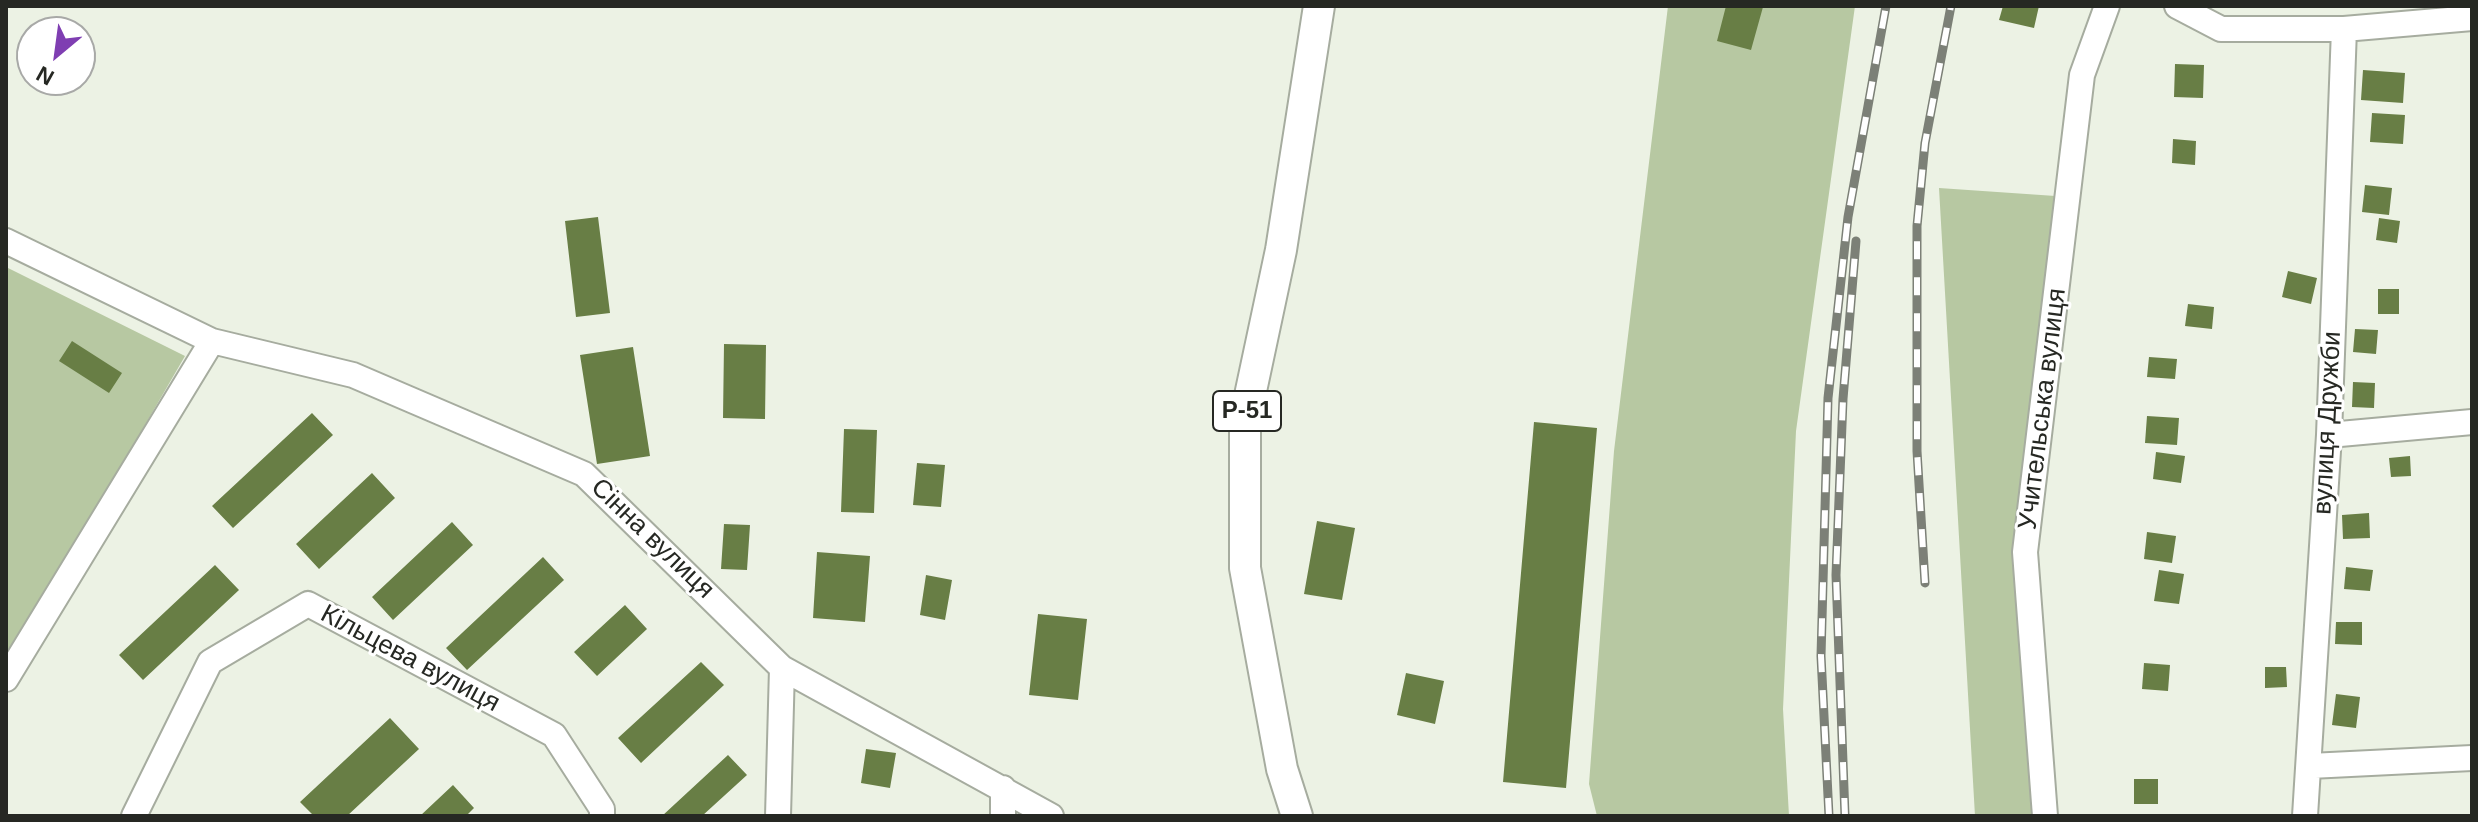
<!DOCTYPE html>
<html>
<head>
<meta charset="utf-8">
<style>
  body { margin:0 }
  #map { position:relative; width:2478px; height:822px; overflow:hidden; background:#ecf2e4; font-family:Helvetica,sans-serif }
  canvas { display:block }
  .frame { position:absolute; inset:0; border:8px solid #262823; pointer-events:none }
  .north { position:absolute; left:16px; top:16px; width:80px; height:80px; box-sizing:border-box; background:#fff; border:2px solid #a8a9a7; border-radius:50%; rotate:209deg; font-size:22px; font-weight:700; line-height:32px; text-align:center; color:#262823 }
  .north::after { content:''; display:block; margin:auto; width:28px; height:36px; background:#7f3eb2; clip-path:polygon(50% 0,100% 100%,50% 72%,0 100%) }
</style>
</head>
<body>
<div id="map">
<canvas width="2478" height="822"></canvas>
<div class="frame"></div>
<div class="north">N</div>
</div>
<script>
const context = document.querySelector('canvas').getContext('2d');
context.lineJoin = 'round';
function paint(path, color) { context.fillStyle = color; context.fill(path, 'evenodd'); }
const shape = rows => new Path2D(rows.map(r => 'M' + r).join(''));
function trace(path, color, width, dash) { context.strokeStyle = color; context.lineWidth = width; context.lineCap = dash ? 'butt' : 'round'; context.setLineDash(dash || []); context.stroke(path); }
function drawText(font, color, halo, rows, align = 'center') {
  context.font = font + ' Helvetica,sans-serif'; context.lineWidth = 6; context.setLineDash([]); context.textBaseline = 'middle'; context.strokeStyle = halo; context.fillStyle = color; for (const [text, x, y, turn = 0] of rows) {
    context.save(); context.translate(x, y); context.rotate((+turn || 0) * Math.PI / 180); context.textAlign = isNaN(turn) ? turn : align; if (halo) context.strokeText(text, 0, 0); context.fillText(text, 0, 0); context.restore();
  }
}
paint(shape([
  [1668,6,1855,6,1796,431,1783,709,1789,816,1597,816,1589,784,1614,451],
  [1939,188,2070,197,2025,552,2045,816,1975,816],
  [6,267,185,356,6,665]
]), '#b7c8a2');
paint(shape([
  [1726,6,1763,7,1751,50,1717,41],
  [2003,6,2039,6,2034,28,1999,20],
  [2175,64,2204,65,2203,98,2174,97],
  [2363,70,2405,73,2403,103,2361,100],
  [2372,113,2405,115,2403,144,2370,142],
  [2173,139,2196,141,2195,165,2172,163],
  [2365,185,2392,188,2389,215,2362,212],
  [598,217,610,313,576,317,565,221],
  [2379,218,2400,221,2397,243,2376,240],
  [2288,271,2317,278,2311,304,2282,297],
  [2378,289,2399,289,2399,314,2378,314],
  [2188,304,2214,307,2212,329,2185,326],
  [2355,329,2378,330,2376,354,2353,352],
  [72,341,122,373,109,393,59,361],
  [724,344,766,345,765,419,723,418],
  [633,347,650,456,597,464,580,355],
  [2149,357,2177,359,2175,379,2147,377],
  [2353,382,2375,383,2374,408,2352,407],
  [312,413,333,435,233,528,212,506],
  [2147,416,2179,418,2177,445,2145,443],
  [1534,422,1597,428,1566,788,1503,782],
  [844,429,877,430,874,513,841,512],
  [2156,452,2185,456,2181,483,2153,479],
  [2410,456,2411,476,2391,477,2389,458],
  [917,463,945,465,941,507,913,505],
  [372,473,395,498,319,569,296,544],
  [2369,513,2370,538,2343,539,2342,515],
  [1317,521,1355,528,1342,600,1304,594],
  [452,522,473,545,393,620,372,597],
  [724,524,750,525,747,570,721,569],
  [2147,532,2176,536,2172,563,2144,559],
  [817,552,870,556,865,622,813,618],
  [543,557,564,580,467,670,446,648],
  [215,565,239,590,143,680,119,655],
  [2346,567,2373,570,2370,591,2344,589],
  [2159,570,2184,574,2179,604,2154,601],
  [926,575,952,580,945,620,920,615],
  [625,605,647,629,597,676,574,652],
  [1038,614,1087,619,1078,700,1029,695],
  [2336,622,2362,622,2362,645,2335,644],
  [701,662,724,685,641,763,618,738],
  [2144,663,2170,665,2168,691,2142,689],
  [2265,667,2286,667,2287,687,2265,688],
  [1406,673,1444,681,1435,724,1397,715],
  [2336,694,2360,697,2356,728,2332,725],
  [390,718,419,749,347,816,314,816,300,802],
  [866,749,896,753,890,788,861,783],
  [728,755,747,775,702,816,662,816],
  [2134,779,2158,779,2158,804,2134,804],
  [453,785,474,808,466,816,420,816]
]), '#687e45');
const minor = shape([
  [2177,6,2221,29,2344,29,2472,18],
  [6,241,212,341,353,375,584,474,782,668,1051,816],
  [2329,435,2472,422],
  [6,679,212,341],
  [2310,766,2472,758],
  [1003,788,1003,816],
  [134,816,210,662,308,604,554,735,602,809,602,816],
  [778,816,782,668],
  [2045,816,2025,552,2082,75,2107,6],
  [2305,816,2329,435,2344,29]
]);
const major = shape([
  [1297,816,1282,769,1245,568,1245,419,1281,250,1319,6]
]);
trace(minor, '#a6ac9f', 28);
trace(major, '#a6ac9f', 34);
trace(minor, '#fff', 24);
trace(major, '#fff', 30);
const rail = shape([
  [1925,583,1917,451,1917,226,1925,143,1951,6],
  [1829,816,1821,656,1828,398,1848,217,1886,6],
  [1845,816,1836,575,1843,399,1856,241]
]);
trace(rail, '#7c8077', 9);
trace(rail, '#fff', 6, [18]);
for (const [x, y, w] of [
  [1247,411,68]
]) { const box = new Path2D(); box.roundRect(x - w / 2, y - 20, w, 40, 6); context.fillStyle = '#fff'; context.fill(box); trace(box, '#262823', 2); }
drawText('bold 24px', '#262823', null, [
  ["Р-51",1247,411]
]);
drawText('26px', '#262823', '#fff', [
  ["Учительська вулиця",2043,409,-83],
  ["вулиця Дружби",2328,423,-87],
  ["Сінна вулиця",652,539,44],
  ["Кільцева вулиця",410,659,28]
]);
</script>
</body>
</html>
